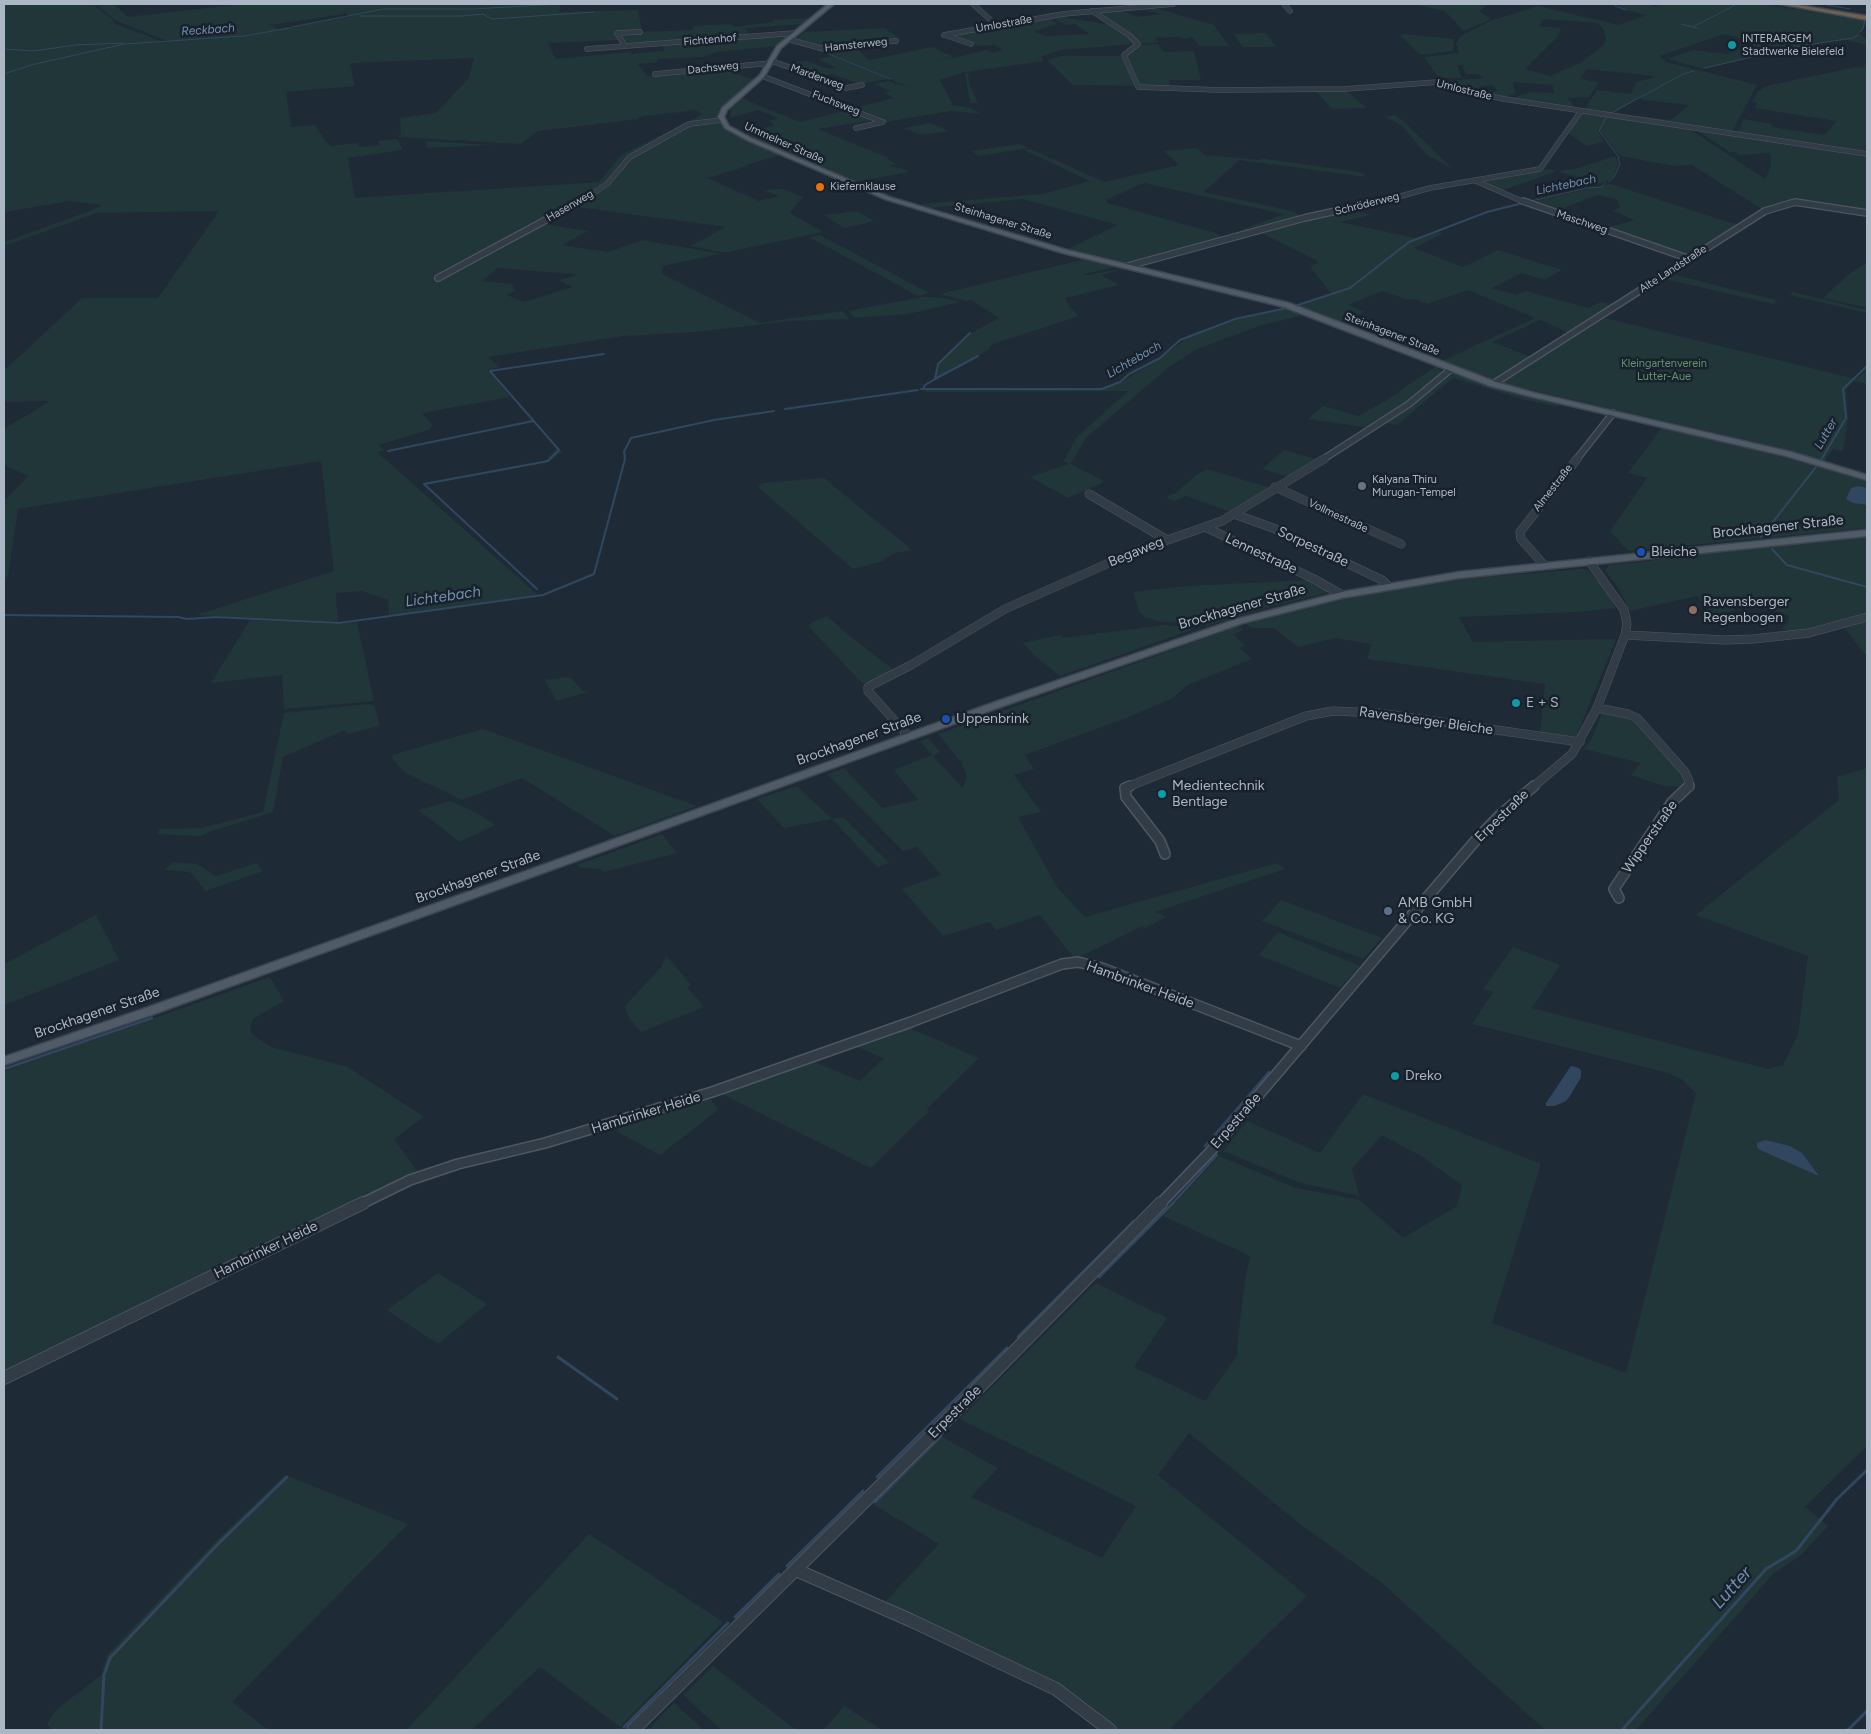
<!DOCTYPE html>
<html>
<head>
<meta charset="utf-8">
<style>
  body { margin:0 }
  #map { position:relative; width:1871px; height:1734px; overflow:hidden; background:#1f2a37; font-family:Figtree,sans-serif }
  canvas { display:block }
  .frame { position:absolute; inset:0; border:5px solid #acb7c5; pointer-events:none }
</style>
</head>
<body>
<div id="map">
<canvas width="1871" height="1734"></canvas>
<div class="frame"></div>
</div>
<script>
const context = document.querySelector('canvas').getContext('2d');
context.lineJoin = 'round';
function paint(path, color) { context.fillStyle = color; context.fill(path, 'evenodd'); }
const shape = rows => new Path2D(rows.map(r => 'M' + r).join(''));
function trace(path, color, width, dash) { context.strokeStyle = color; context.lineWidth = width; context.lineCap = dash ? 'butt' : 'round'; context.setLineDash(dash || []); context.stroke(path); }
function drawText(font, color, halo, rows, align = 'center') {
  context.font = font + ' Figtree,sans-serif'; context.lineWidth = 5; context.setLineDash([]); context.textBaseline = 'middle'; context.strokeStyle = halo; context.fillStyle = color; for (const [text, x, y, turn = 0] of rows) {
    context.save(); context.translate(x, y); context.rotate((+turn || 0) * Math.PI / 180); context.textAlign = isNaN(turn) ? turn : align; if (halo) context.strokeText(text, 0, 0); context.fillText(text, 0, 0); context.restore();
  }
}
paint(shape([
  [4,4,93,4,115,22,113,23,163,42,167,41,115,20,96,4,114,4,128,17,243,4,561,5,559,12,638,10,642,32,693,30,693,26,731,24,734,27,774,22,773,20,809,18,801,24,746,28,749,36,628,46,620,40,548,43,556,59,629,52,631,54,665,51,661,44,790,33,776,46,717,52,703,57,657,59,658,62,638,64,647,76,723,68,753,80,719,109,718,119,685,123,702,114,695,110,638,117,639,119,538,131,521,144,398,137,401,133,400,118,436,113,468,79,474,58,353,63,350,64,355,86,286,92,291,127,315,125,326,142,331,146,357,143,359,147,379,145,378,141,397,139,403,150,348,158,355,198,599,182,621,155,681,125,719,121,738,136,781,155,746,165,728,152,747,166,707,178,759,201,779,196,763,190,784,189,803,197,790,213,823,232,728,252,720,252,690,246,726,227,570,206,543,224,588,231,562,245,608,252,642,240,717,253,719,254,663,266,661,273,760,323,842,311,850,319,790,321,695,332,623,336,488,357,500,367,488,370,510,397,422,413,432,424,431,429,379,445,385,451,377,452,538,595,389,616,388,600,362,591,336,593,338,622,196,615,334,571,321,461,18,509,8,576,4,584,4,501,28,476,4,465,4,429,50,401,4,402,4,368,7,368,82,298,158,298,219,211,97,213,4,246,4,242,90,211,102,205,70,201,4,212],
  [348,6,345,14,348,14,347,17,278,29,271,25,344,14],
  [498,268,575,274,576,275,559,280,572,287,524,302,507,295,515,291,512,284,482,281],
  [1412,4,1489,4,1479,11,1491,19,1464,31,1445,11],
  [1616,4,1650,4,1654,7,1662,4,1763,4,1867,21,1860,34,1867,40,1867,45,1846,40,1832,41,1795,47,1704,69,1667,59,1693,50,1728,54,1755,43,1752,41,1724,34,1660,56,1666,62,1757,85,1732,132,1584,110,1597,90,1631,94,1636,82,1655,77,1654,76,1587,69,1580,79,1599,82,1589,97,1568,98,1574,108,1509,99,1531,92,1554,93,1553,85,1513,82,1515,94,1502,98,1486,95,1498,90,1491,85,1480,87,1471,91,1449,86,1441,82,1484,78,1477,74,1466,74,1462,65,1457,65,1462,78,1439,78,1424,57,1459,53,1456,43,1461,36,1490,21,1538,6,1619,25,1646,15,1622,9],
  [1544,19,1598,23,1603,29,1606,38,1603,46,1580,63,1550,76,1525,69,1559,35,1561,28,1539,26],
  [1640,98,1643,100,1689,105,1671,120,1613,113],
  [1152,7,1214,25,1229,46,1200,46,1192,37,1184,39,1179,37,1155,38,1159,42,1140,44,1095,12,1120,9,1136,17,1162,14,1136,8],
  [1057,16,1111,25,1128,36,1135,44,1060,50,1042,56,1043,61,966,72,969,74,968,80,978,103,970,103,965,72,940,80,953,105,971,108,981,114,951,111,886,122,880,119,818,129,889,158,887,159,897,164,889,166,901,168,909,172,856,182,745,133,775,125,768,121,779,118,758,110,730,118,731,109,741,98,800,122,894,98,885,93,890,91,874,84,888,81,911,88,819,49,854,46,869,60,932,47,954,57,921,65,987,50,994,53,1003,50,994,45,980,46,947,35,1050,18,1057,24,1034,31,1046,36,1089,34,1075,24,1064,25,1052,17],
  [885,28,901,40,820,47,795,39,804,32],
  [1266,33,1276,47,1243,47,1233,34],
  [1404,34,1454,39,1453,51,1420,55,1400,35],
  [1158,44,1164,52,1194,51,1201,80,1169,80,1170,88,1141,87,1137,85,1127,54,1141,45],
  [833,56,888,79,860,84,832,74,816,76,784,64,807,61,828,69,835,67,818,59],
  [1062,56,1123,56,1134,86,1073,85,1047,60],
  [1867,67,1867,118,1865,120,1867,120,1867,152,1737,133,1744,119,1772,124,1771,127,1825,135,1836,121,1755,108,1757,103,1752,102,1757,92,1766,86,1851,68],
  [1315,90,1345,90,1367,108,1332,109],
  [1582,112,1688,128,1765,179,1771,167,1770,153,1740,155,1735,152,1730,152,1694,129,1867,156,1867,211,1793,200,1763,210,1692,165,1674,166,1620,156,1599,130,1597,130,1604,142,1586,146,1568,133],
  [1395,115,1403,121,1453,169,1427,155,1401,125,1385,117],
  [931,123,949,131,921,135,903,128],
  [426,141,493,145,427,148],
  [1019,144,1029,148,979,156,972,151],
  [1197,148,1205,155,1261,160,1259,158,1359,172,1367,177,1239,160,1204,192,1292,211,1303,217,1231,237,1226,236,1283,214,1144,183,1106,200,1107,203,1216,233,1225,239,1133,264,1068,249,1118,225,1023,199,931,208,920,204,1042,194,1090,181,1024,150,1031,149,1104,182,1179,165,1164,151],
  [1616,156,1618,164,1613,177,1605,182,1586,188,1573,183,1583,179,1557,171,1501,191,1481,182,1548,169,1557,171,1574,169],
  [1611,184,1728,222,1738,224,1689,257,1606,228,1634,220,1613,211,1620,207,1617,199,1597,195,1556,211,1529,202],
  [1352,210,1371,215,1340,222,1420,239,1438,232,1444,233,1414,248,1463,267,1498,250,1562,270,1545,280,1521,273,1492,288,1517,295,1526,291,1588,308,1601,302,1613,304,1569,333,1540,320,1492,342,1531,357,1493,380,1442,361,1535,318,1468,290,1427,304,1415,299,1409,300,1382,291,1348,305,1365,312,1340,321,1298,305,1351,288,1400,250,1398,250,1350,287,1331,294,1310,266,1318,263,1316,260,1259,232,1305,219],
  [857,211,874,221,844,228,824,215],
  [820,235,929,293,918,296,809,237],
  [1085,259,1119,266,1084,274,1088,275,1127,268,1101,275,1119,285,1065,298,1069,306,1079,316,993,344,988,350,938,378,935,378,938,364,970,334,999,318,971,300,965,301,940,294],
  [1867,262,1867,308,1823,298,1848,275],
  [1672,274,1735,290,1777,300,1773,304,1665,279],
  [1793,292,1867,310,1867,313,1790,295],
  [923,297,944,298,960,302,908,314,854,318,849,312,852,310],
  [1287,308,1304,315,1262,325,1197,349,1169,367,1086,438,1072,462,1069,463,1103,480,1102,483,1068,498,1030,477,1068,464,1064,461,1065,458,1077,437,1128,391,926,392,924,390,1102,389,1116,385,1160,358,1190,336,1231,321],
  [1605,318,1856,379,1867,370,1867,384,1854,381,1846,389,1848,418,1843,451,1833,449,1824,462,1768,445,1501,383],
  [1436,366,1442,372,1411,398,1369,428,1308,419,1323,406,1358,416,1387,400],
  [1449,373,1455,374,1517,394,1560,404,1558,407,1522,399,1453,378,1397,425,1387,423],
  [1662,427,1761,451,1867,481,1867,488,1859,486,1853,503,1867,505,1867,528,1628,551,1610,531,1647,478,1628,473],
  [558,450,563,451,546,463,425,485,423,483,545,462,553,451],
  [1284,450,1316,459,1289,477,1262,469],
  [1207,469,1271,488,1230,512,1186,496,1174,501,1166,497,1177,492,1196,475],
  [824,478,912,550,894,553,883,560,884,561,853,569,757,486,762,483],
  [1867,537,1867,615,1790,633,1782,628,1788,622,1789,615,1745,603,1726,614,1713,615,1697,596,1630,611,1618,588,1605,570,1610,565,1651,561,1680,555],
  [1582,569,1587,570,1606,589,1616,608,1577,612,1459,617,1473,642,1616,639,1576,737,1540,733,1545,684,1367,659,1371,644,1335,638,1298,647,1274,628,1251,628,1246,624,1308,607,1401,587,1437,581],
  [1312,580,1334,591,1273,606,1206,626,1157,621,1145,617,1139,611,1133,592,1187,586],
  [827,616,851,637,894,670,867,683,862,683,810,628,809,625,812,622],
  [1867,619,1867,657,1843,626],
  [250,620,339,624,357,622,374,701,284,709,282,675,211,683],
  [1165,625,1193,628,1192,630,1060,676,1035,656,1023,643,1060,635,1063,638],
  [1239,626,1244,630,1233,634,1245,646,1240,648,1252,659,1188,685,1171,699,1126,718,1025,755,1034,769,1014,775,1041,812,1018,817,1057,887,1085,917,1277,863,1285,869,1155,912,1166,917,1145,928,1142,926,1079,957,1073,957,1040,915,996,930,989,922,943,936,902,889,941,875,917,847,903,851,827,774,844,768,882,808,918,800,894,770,932,755,920,741,928,738,940,752,933,756,963,788,967,776,961,762,938,734],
  [567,677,571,678,583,691,588,692,556,701,545,680],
  [368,704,375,706,379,726,347,734,345,730,283,757,273,812,206,833,200,836,158,834,159,829,201,828,263,812,284,713],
  [1603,711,1632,719,1640,725,1683,776,1685,782,1683,787,1664,786,1631,775,1640,763,1584,749,1591,740],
  [483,729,697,806,615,836,522,778,462,800,404,772,393,759,392,755],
  [1867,768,1867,1446,1805,1507,1828,1526,1801,1555,1774,1573,1636,1730,1545,1730,1383,1584,1300,1524,1189,1433,1158,1475,1307,1596,1169,1730,1119,1730,1088,1704,1061,1685,882,1605,939,1544,874,1505,942,1437,998,1468,971,1497,1102,1558,1136,1506,960,1419,1096,1283,1167,1318,1134,1367,1205,1401,1238,1354,1237,1345,1245,1280,1250,1256,1163,1216,1219,1156,1296,1188,1360,1200,1403,1238,1457,1206,1462,1185,1421,1156,1382,1135,1352,1169,1359,1196,1298,1182,1223,1151,1247,1121,1320,1153,1363,1094,1541,1164,1492,1323,1626,1373,1696,1093,1681,1079,1668,1073,1472,1024,1493,992,1483,989,1513,947,1560,965,1532,1008,1768,1069,1783,1065,1798,1034,1808,956,1696,915,1839,800,1837,777],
  [797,786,832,819,843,817,889,863,877,867,832,819,784,828,757,799],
  [450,801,479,814,495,825,460,842,418,810],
  [662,834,677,853,604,872,601,869,581,868,577,865],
  [173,862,197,864,216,876,257,863,263,871,206,891,190,872,165,870],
  [1281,900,1382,938,1363,959,1262,921],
  [96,915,119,960,4,1005,4,964],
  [1278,932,1360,966,1340,988,1259,955],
  [666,955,691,985,687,987,704,1007,641,1032,629,1018,625,1006,662,966],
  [270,977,284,1001,253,1019,250,1029,252,1034,271,1047,348,1067,424,1117,394,1139,419,1173,4,1373,4,1071],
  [907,1027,979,1058,926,1110,929,1111,871,1168,722,1094,813,1061,860,1081,884,1058,855,1046],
  [709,1097,718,1110,660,1155,618,1132,619,1125],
  [438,1273,487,1304,438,1344,387,1310],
  [285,1475,408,1524,232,1702,268,1730,51,1730,47,1723,56,1710,101,1675,107,1655,217,1540],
  [589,1534,723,1622,620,1727,540,1667,472,1730,406,1730],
  [713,1666,796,1730,721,1730,683,1695],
  [674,1703,704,1730,648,1730],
  [844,1706,882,1730,824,1730]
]), '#213638');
paint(shape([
  [1859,486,1867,488,1867,505,1853,503,1846,499,1851,488],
  [1571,1066,1579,1068,1581,1071,1581,1077,1570,1096,1566,1101,1555,1106,1546,1106,1546,1103],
  [1765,1140,1790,1146,1802,1153,1819,1176,1760,1150,1757,1147,1757,1143]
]), '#31475f');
trace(shape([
  [1615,4,1615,6,1626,10],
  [1827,5,1850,9],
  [360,16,462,16,483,14,492,19,594,12],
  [1681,24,1697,28],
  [1695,26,1737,4],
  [292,27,383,9,473,9,560,4],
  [1860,32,1863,29,1865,19],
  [4,49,33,51,76,45,123,43],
  [819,50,890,79],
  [1705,68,1794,47,1853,38,1858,35],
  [4,74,31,65,124,44,244,36,290,28],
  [1639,98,1683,74,1694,71],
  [1610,114,1638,98],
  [1607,116,1599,131,1618,156,1620,164,1614,177,1608,182],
  [1531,201,1587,188,1602,187,1605,183]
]), '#31475f', 1);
trace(shape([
  [1298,305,1350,288,1409,242,1487,212,1523,203],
  [935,379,978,356],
  [921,389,1102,389,1120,382,1129,374,1160,358,1180,340,1235,319,1287,308],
  [923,389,925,385,935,379,938,364,970,333],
  [785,409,918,390],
  [388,451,533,421],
  [1821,460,1846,418,1843,389,1867,366],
  [1761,537,1816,467],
  [1772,549,1787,565,1867,587],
  [537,589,424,484,548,461,559,450,490,371,604,354],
  [4,615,178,617,187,619,216,617,339,623,543,595,594,574,625,459,624,452,631,438,714,420,774,411]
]), '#31475f', 2);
trace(shape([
  [4,1069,152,1018],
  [1205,1146,1269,1072],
  [1172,1204,1217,1155]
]), '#31475f', 2.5);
trace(shape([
  [1099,1277,1173,1203],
  [1018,1337,1134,1221],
  [558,1357,617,1399],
  [877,1477,1007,1348],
  [875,1502,941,1436],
  [787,1566,863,1491],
  [735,1617,779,1574],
  [624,1727,728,1623],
  [101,1730,104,1675,110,1658,219,1543,287,1477],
  [1622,1730,1766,1569,1796,1551,1837,1499,1867,1470],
  [1848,1730,1867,1711]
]), '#31475f', 3);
const minorFar4 = shape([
  [973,4,996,25],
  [1284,4,1290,11],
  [1092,11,1129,35,1138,44,1124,55,1138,87,1220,90,1345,89,1438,82,1445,86,1504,99,1867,154],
  [787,39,820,48,896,41],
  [971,44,944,35,1063,14,1173,4],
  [625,46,617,33,640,32],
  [587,49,795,33],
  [772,61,846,88,862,85],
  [655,74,771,63],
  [762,76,883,122,856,128],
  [1476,181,1526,203],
  [578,203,607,184,630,157,689,124,722,120],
  [1376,203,1430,188,1540,169,1581,111],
  [1793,203,1800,203]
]);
const minorFar3 = shape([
  [1523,201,1690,259],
  [1128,266,1304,218,1381,201],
  [438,278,581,201],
  [1493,384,1765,211,1795,202,1867,213],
  [1322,460,1409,404,1451,369],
  [1576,460,1613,413]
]);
const minorFar2 = shape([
  [1275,487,1401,544],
  [1089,494,1167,540],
  [1234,514,1273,528,1382,580,1388,586],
  [1205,527,1314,579,1342,595],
  [1544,565,1521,539,1520,532,1577,459],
  [1625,635,1725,640,1753,639,1809,633,1867,617],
  [1597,708,1628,714,1637,718,1685,772,1689,781,1689,787],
  [909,737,868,691,868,687,911,665,1005,609,1136,551,1222,521,1324,459],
  [1127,787,1306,716,1333,711,1378,713,1580,742],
  [1533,787,1572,754,1597,708,1625,635,1627,624,1624,610,1589,561]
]);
const minorFar1 = shape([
  [1130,786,1125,788,1126,797,1160,841,1165,854],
  [1619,898,1614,889,1672,802,1689,786],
  [361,1204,410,1180,458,1164,545,1143,712,1092,911,1022,1062,964,1078,962,1102,968,1301,1046],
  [1160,1204,1210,1152,1476,840,1500,815,1534,786]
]);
const minor = shape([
  [4,1378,363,1203],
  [796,1570,910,1620,1056,1689,1110,1730],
  [633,1730,936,1431,1161,1203]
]);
const major = shape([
  [828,4,834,4,781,48,764,77,727,110,724,117,729,126,751,138,889,197,1067,250,1289,303,1496,382,1535,393,1791,452,1867,475,1867,480,1786,456,1533,397,1490,386,1284,307,1063,253,885,199,747,140,725,128,718,117,722,108,760,75,777,46,828,4],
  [1867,530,1867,536,1459,578,1342,598,1243,623,1006,705,154,1014,4,1065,4,1057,146,1008,998,701,1237,619,1342,592,1459,572,1867,530]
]);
const highway = shape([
  [1780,4,1792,4,1867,16,1867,20,1780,4]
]);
trace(minorFar4, '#4d5763', 5.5);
trace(minorFar3, '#4d5763', 8);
trace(minorFar2, '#4d5763', 9);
trace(minorFar1, '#4d5763', 12);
trace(minor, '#4d5763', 14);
trace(major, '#3c4551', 3);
trace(highway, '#3d4752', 3);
trace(minorFar4, '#323c47', 4.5);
trace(minorFar3, '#323c47', 5.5);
trace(minorFar2, '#323c47', 8);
trace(minorFar1, '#323c47', 9);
trace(minor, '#323c47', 12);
paint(major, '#505b68');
paint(highway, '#6e604f');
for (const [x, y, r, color] of [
  [1732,45,5,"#0f9aa8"],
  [820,187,5,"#e8710a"],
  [1362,486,5,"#6b7280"],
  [1641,552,5,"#1a4fb4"],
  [1693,610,5,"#8d6e63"],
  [1516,703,5,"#0f9aa8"],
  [946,719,5,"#1a4fb4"],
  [1162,794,5,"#0f9aa8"],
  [1388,911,5,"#5c6f8a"],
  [1395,1076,5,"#0f9aa8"]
]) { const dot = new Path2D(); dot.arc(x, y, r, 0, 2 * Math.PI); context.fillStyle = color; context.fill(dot); trace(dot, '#18212c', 2); }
drawText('11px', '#acb7c5', '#18212c', [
  ["Umlostraße",1004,24,-10],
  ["Fichtenhof",710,40,-5],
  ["Hamsterweg",856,45,-6],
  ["Dachsweg",713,68,-6],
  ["Marderweg",817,77,20],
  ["Umlostraße",1464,90,14],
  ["Fuchsweg",836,103,21],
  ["Ummelner Straße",784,143,24],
  ["Schröderweg",1367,204,-14],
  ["Hasenweg",570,206,-30],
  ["Steinhagener Straße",1003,221,17],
  ["Maschweg",1582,222,19],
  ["Alte Landstraße",1673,269,-33],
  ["Steinhagener Straße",1392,334,21],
  ["Almestraße",1553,488,-52],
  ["Vollmestraße",1338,516,25]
]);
drawText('11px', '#acb7c5', '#18212c', [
  ["INTERARGEM",1742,39],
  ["Stadtwerke Bielefeld",1742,52],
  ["Kiefernklause",830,187],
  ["Kalyana Thiru",1372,480],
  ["Murugan-Tempel",1372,493]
], 'left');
drawText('11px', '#63956c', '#18212c', [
  ["Kleingartenverein",1664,364],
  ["Lutter-Aue",1664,377]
]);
drawText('italic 12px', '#738fae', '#18212c', [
  ["Reckbach",208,30,-4],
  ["Lichtebach",1566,185,-12],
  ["Lichtebach",1134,360,-30],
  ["Lutter",1826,434,-60]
]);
drawText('14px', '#acb7c5', '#18212c', [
  ["Brockhagener Straße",1778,527,-6],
  ["Sorpestraße",1313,547,25],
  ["Begaweg",1136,552,-22],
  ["Lennestraße",1261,554,25],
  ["Brockhagener Straße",1242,607,-16],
  ["Ravensberger Bleiche",1426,721,8],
  ["Brockhagener Straße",859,739,-20],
  ["Erpestraße",1502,816,-44],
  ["Wipperstraße",1650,837,-55],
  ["Brockhagener Straße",478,877,-20],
  ["Hambrinker Heide",1140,985,20],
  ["Brockhagener Straße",97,1013,-19],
  ["Hambrinker Heide",646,1113,-17],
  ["Erpestraße",1236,1121,-49],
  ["Hambrinker Heide",266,1250,-26],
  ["Erpestraße",955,1412,-45]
]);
drawText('14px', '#acb7c5', '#18212c', [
  ["Bleiche",1651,552],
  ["Ravensberger",1703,602],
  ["Regenbogen",1703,618],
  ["E + S",1526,703],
  ["Uppenbrink",956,719],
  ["Medientechnik",1172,786],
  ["Bentlage",1172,802],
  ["AMB GmbH",1398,903],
  ["& Co. KG",1398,919],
  ["Dreko",1405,1076]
], 'left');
drawText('italic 15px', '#738fae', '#18212c', [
  ["Lichtebach",443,597,-8]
]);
drawText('italic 18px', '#738fae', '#18212c', [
  ["Lutter",1732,1588,-48]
]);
</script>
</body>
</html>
